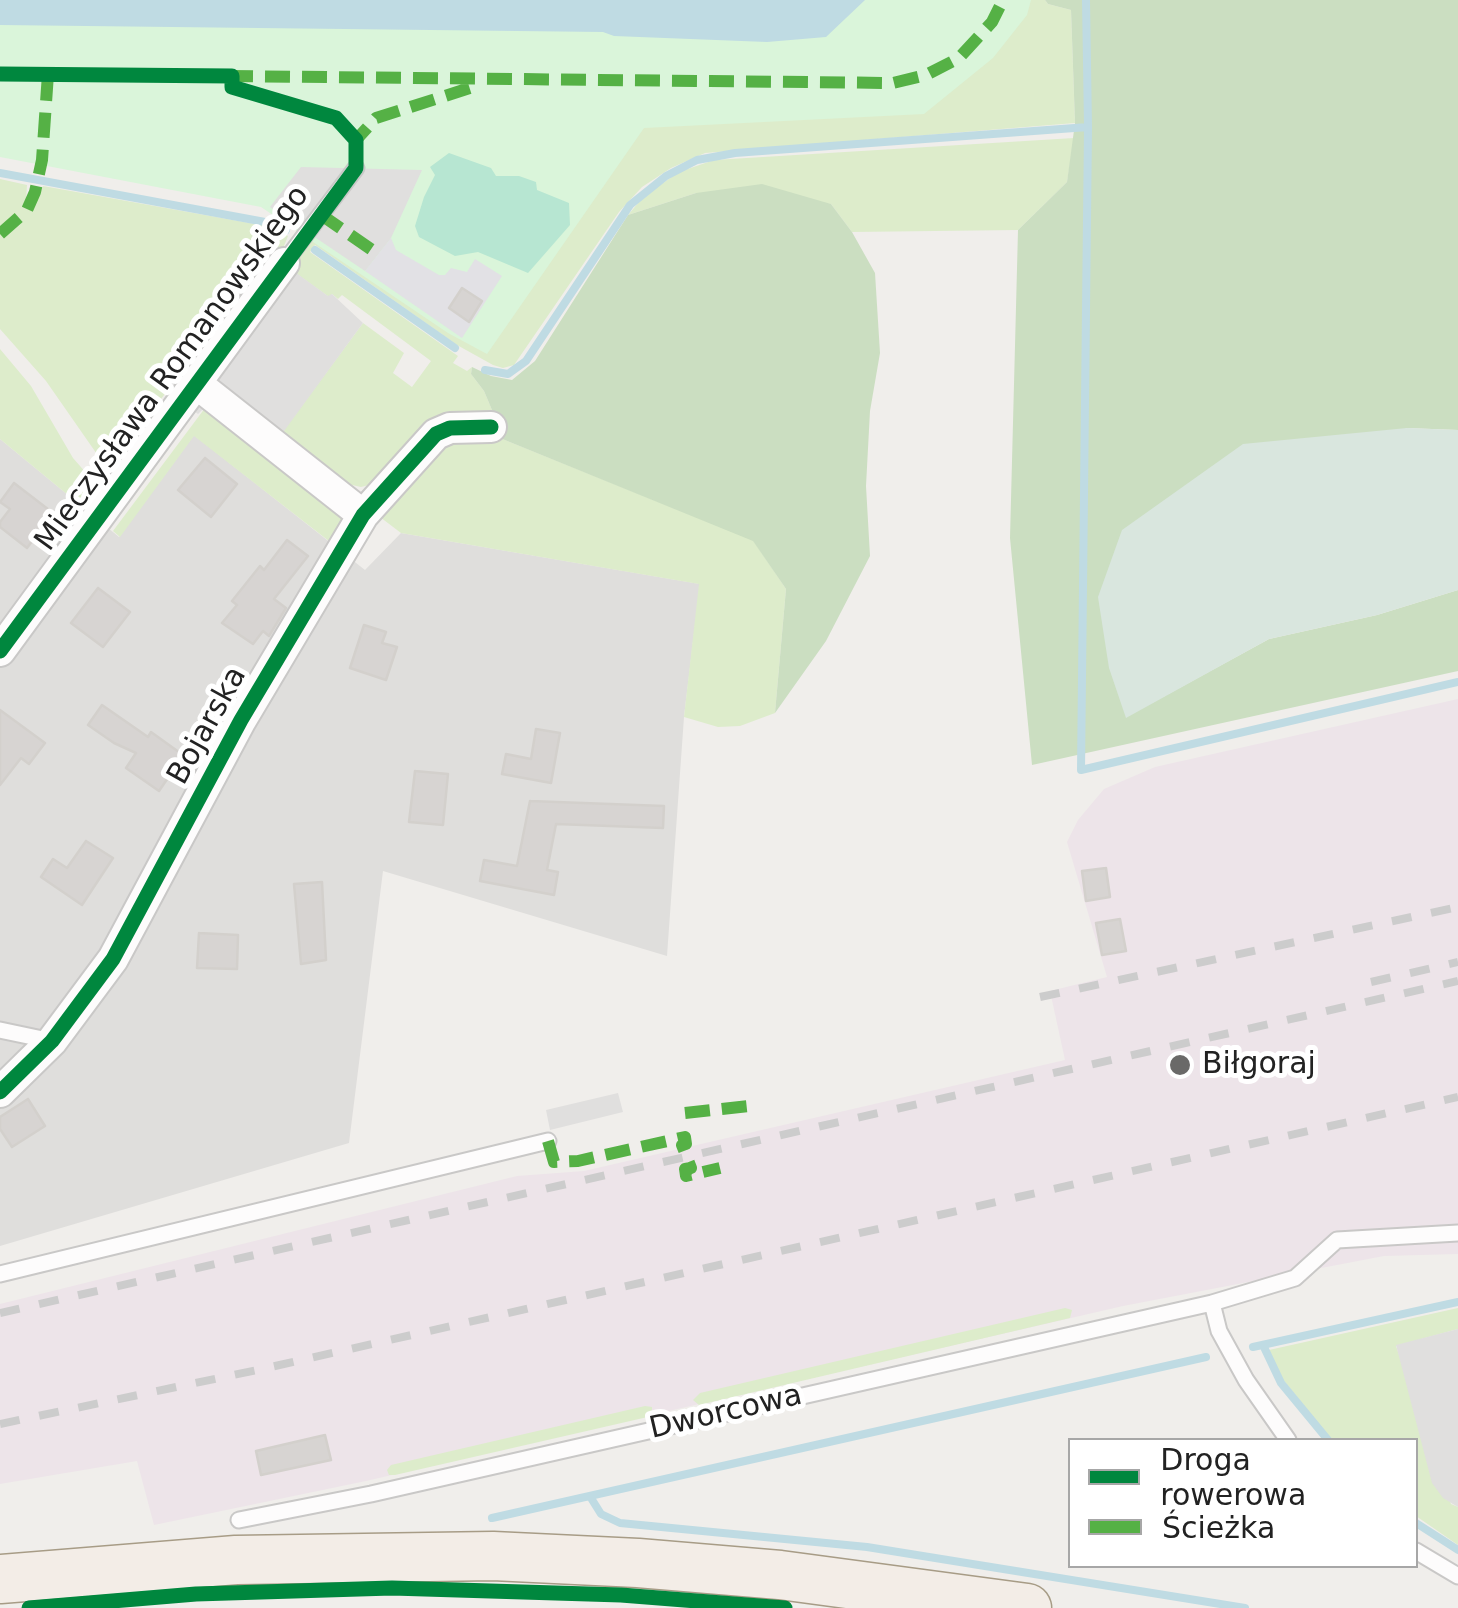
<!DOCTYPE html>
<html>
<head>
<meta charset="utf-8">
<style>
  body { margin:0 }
  #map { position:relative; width:1458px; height:1608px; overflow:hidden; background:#f0eeeb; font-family:"DejaVu Sans",sans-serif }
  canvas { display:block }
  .legend { position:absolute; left:1068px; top:1438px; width:350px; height:130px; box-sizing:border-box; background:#fff; border:2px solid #a7a7a7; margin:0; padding:12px 18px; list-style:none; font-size:30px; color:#222 }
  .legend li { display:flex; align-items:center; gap:20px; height:50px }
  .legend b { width:50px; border:2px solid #a7a7a7 }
</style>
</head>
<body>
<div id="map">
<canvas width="1458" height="1608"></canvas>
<ul class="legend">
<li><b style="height:12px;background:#00873e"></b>Droga rowerowa</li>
<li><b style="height:12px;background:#55b145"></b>Ścieżka</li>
</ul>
</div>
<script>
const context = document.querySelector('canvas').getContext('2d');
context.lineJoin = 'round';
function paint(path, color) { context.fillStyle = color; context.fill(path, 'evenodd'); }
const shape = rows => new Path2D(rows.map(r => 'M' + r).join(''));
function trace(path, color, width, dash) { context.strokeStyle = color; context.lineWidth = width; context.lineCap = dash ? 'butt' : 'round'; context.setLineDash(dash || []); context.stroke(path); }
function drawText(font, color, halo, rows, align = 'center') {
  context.font = font + ' "DejaVu Sans",sans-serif'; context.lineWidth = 10; context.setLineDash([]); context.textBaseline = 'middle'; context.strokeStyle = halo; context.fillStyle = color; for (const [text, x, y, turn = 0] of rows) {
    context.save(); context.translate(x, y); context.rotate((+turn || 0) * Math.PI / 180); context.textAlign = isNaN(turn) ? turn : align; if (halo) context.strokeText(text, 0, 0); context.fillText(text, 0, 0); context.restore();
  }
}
paint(shape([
  [194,435,365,570,401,533,700,584,684,717,667,956,383,871,349,1143,0,1246,0,439,119,537]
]), '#dfdedc');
paint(shape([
  [1458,699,1458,1254,1384,1256,1123,1306,366,1481,154,1525,137,1461,0,1484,0,1304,517,1176,584,1171,1065,1060,1050,991,1107,977,1067,842,1078,820,1104,789,1155,767]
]), '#ede4e9');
paint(shape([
  [1008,0,1045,0,1048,4,1071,10,1075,123,705,153,671,168,642,187,619,212,514,365,503,368,493,365,457,345,315,245,310,252,458,356,453,363,467,371,472,367,471,374,484,391,497,422,484,419,381,482,361,487,330,480,279,436,363,323,404,353,393,373,412,387,431,361,342,295,338,299,332,294,329,297,294,272,299,257,310,241,421,171],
  [1074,138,1067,182,1018,230,852,232,831,204,696,193,628,215,644,196,679,172,714,160],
  [0,179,27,185,26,201,34,204,43,186,272,227,288,236,284,246,274,255,250,258,162,375,170,387,108,470,46,381,0,329],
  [0,349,31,386,73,458,95,483,80,505,0,439],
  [205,408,338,509,346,523,334,545,194,436,120,537,113,531],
  [495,436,753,540,786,589,775,713,740,726,718,727,684,717,699,584,401,533,376,514,445,437],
  [1065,1308,1072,1310,1070,1318,699,1405,693,1400,700,1393],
  [1458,1308,1458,1329,1396,1346,1451,1504,1458,1507,1458,1545,1416,1516,1416,1440,1332,1440,1279,1375,1269,1350],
  [645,1406,652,1407,652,1416,395,1475,389,1475,387,1470,391,1465]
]), '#ddeccb');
paint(shape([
  [1045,0,1458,0,1458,430,1406,428,1126,717,1269,639,1377,615,1458,590,1458,671,1032,765,1010,538,1018,230,1067,182,1075,123,1071,10,1048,4],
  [762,184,831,204,852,232,875,273,880,353,870,411,866,486,870,556,826,641,775,713,786,589,753,541,495,436,497,422,484,391,471,374,472,367,491,376,512,380,535,361,628,215,696,193]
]), '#cbdec1');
paint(shape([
  [1407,428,1458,430,1458,590,1377,615,1269,639,1126,718,1109,668,1098,597,1122,530,1243,444]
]), '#d9e6de');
paint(shape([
  [0,0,1031,0,1027,15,993,58,924,114,644,128,487,354,448,333,261,207,0,157]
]), '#daf5da');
paint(shape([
  [449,153,491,168,496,176,519,176,536,182,537,190,569,203,570,225,528,273,478,252,455,256,419,237,415,226,424,197,435,175,430,167]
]), '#b7e6d2');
paint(shape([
  [301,167,422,170,391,238,365,271,270,207],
  [259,246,328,296,332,294,363,323,268,453,204,408,198,414,167,392,170,385,162,376],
  [618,1093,623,1112,550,1130,546,1110],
  [1458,1329,1458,1507,1443,1498,1432,1483,1396,1345]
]), '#e0dfde');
paint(shape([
  [391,238,396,250,439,275,445,275,451,268,467,272,475,259,502,276,462,338,365,271]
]), '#e2e1e5');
paint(shape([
  [0,0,865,0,826,37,767,42,614,36,603,32,0,25]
]), '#bfdbe3');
trace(shape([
  [1086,0,1088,127,1081,770,1458,682],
  [0,173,265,222,286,230],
  [315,250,455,348],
  [485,370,508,374,526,361,630,205,666,176,697,160,735,153,1088,127],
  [1263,1345,1281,1383,1328,1440],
  [1253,1347,1458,1302],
  [591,1498,601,1514,620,1523,867,1547,1245,1608],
  [492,1518,1206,1357],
  [1416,1523,1458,1550]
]), '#bfdbe3', 8);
const building = shape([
  [462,288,482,301,469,322,449,308,462,288],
  [205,458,237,484,211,517,178,490,205,458],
  [14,483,53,513,27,548,0,527,0,522,10,509,0,502,14,483],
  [287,540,308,556,274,599,286,608,269,636,263,631,253,644,222,623,237,605,232,601,260,566,264,570,287,540],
  [98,588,130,612,103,647,71,623,98,588],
  [364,625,386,632,382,643,397,647,386,680,350,668,364,625],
  [102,705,148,737,151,732,183,755,180,760,184,762,179,771,174,769,159,791,126,768,136,753,114,743,88,725,102,705],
  [0,710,45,743,29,764,21,758,0,785,0,710],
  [536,729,560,733,551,783,502,774,506,754,531,759,536,729],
  [415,771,448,774,443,825,409,822,415,771],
  [530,801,664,806,663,828,556,824,547,870,558,872,554,895,480,881,484,860,517,866,530,801],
  [86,841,113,858,82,905,41,877,53,859,67,868,86,841],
  [1106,868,1110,897,1086,901,1082,871,1106,868],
  [322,882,326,960,301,964,294,884,322,882],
  [1120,919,1126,951,1102,955,1096,923,1120,919],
  [199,933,238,935,237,969,197,968,199,933],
  [28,1099,45,1126,12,1147,0,1129,0,1117,28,1099],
  [325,1435,331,1460,261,1475,256,1451,325,1435]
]);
paint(building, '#d7d4d2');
trace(building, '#d3d0cc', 2.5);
const service = shape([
  [284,263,356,168],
  [0,1030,52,1041],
  [0,1274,548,1141],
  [1212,1303,1219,1331,1246,1380,1288,1440],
  [239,1520,371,1494,1212,1303,1295,1278,1337,1240,1458,1233],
  [1416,1551,1458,1576]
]);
const minor = shape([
  [197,384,363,515],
  [0,651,284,263],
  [0,1092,52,1041,113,959,241,720,363,515,436,434,450,428,491,427]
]);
const primary = shape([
  [0,1579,236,1560,493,1556,638,1563,780,1575,1027,1608]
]);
trace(service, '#c9c8c7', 19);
trace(minor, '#c9c8c7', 34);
trace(primary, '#a79c86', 51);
trace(service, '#fdfcfc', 15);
trace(minor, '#fdfcfc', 30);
trace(primary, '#f3ede7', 48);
trace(shape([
  [1371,982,1458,962],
  [1040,997,1458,907],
  [0,1313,1458,981],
  [0,1424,262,1369,1458,1097]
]), '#ccc', 8, [20, 20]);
trace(shape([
  [228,76,893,83,926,75,959,58,992,22,1003,0],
  [356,148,356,140,376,118,473,87,473,79],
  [320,214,378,254],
  [0,234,27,210,35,192,42,160,48,74],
  [685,1113,749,1106],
  [548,1141,554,1162,578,1161,685,1137,686,1144,682,1145,691,1168,685,1169,686,1176,720,1168]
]), '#55b145', 12, [25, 12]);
trace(shape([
  [0,74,232,76,232,87,336,118,356,140,356,168,0,651],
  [0,1092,52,1041,113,959,241,720,363,515,436,434,450,428,491,427],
  [29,1608,196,1594,392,1588,621,1595,785,1608]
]), '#00873e', 15);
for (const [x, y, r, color] of [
  [1180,1065,12,"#6a6968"]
]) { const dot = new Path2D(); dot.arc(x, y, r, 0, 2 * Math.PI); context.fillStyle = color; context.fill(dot); trace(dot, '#fff', 4); }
drawText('30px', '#222', '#fff', [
  ["Mieczysława Romanowskiego",173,369,-54],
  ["Bojarska",208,726,-61],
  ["Dworcowa",726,1413,-13]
]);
drawText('30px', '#222', '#fff', [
  ["Biłgoraj",1202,1065]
], 'left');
</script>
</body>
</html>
